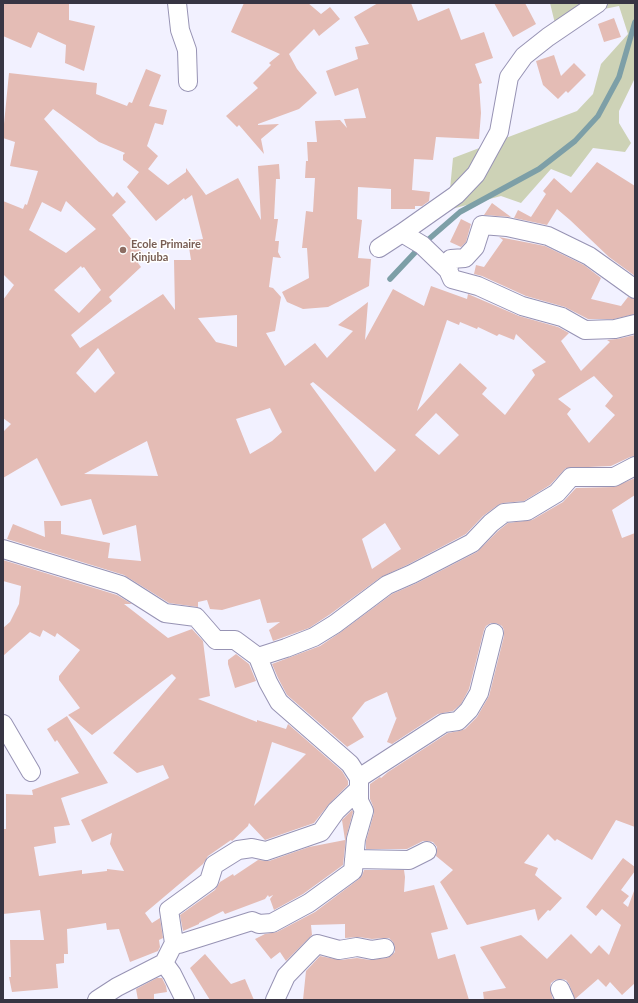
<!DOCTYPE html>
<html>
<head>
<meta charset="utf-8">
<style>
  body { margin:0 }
  #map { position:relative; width:638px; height:1003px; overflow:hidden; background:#f2f1ff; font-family:Lato,sans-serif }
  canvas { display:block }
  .frame { position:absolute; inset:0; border:4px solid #373543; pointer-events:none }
</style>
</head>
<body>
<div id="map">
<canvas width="638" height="1003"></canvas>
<div class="frame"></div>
</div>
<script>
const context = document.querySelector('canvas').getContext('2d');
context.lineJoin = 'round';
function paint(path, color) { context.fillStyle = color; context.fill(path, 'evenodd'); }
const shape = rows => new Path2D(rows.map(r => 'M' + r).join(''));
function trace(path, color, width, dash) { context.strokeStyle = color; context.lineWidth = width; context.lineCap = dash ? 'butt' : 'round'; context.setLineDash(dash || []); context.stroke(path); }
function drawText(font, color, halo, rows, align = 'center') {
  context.font = font + ' Lato,sans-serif'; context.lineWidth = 3; context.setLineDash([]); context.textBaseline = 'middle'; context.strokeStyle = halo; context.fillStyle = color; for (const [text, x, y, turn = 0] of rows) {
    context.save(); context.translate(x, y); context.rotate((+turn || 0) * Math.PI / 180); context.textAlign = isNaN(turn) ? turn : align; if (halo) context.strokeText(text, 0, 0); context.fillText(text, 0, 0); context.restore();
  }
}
paint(shape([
  [550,3,635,3,634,80,619,111,619,123,631,143,625,152,593,148,571,177,551,169,521,203,501,196,448,210,453,158,577,111,593,94,601,64,628,34,619,6,599,10,559,40]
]), '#cdd2b6');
trace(shape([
  [390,279,422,245,460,212,539,169,575,141,598,116,619,77,635,22]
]), '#7d9fa7', 5.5);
paint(shape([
  [3,3,69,3,69,20,95,26,84,71,65,63,66,45,38,32,31,48,3,36],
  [244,3,308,3,321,14,330,7,340,19,319,36,314,29,289,54,297,69,317,93,299,109,258,124,258,125,279,124,261,139,264,154,239,125,237,127,226,116,258,88,253,83,271,65,269,63,280,54,231,32],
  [378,3,411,3,418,21,449,8,461,40,484,32,493,58,475,64,482,83,479,84,481,113,479,139,436,137,433,160,414,159,412,190,430,192,429,201,422,206,415,206,415,209,391,209,391,189,358,187,357,219,362,220,358,258,371,259,369,286,328,307,303,309,287,302,282,292,309,278,307,248,302,248,306,211,313,212,315,178,305,178,306,161,308,161,307,142,317,142,315,121,340,120,347,128,344,119,366,118,358,88,335,96,326,71,358,59,355,47,369,44,354,17],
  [494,3,525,3,536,24,513,37],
  [614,18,621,37,604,42,598,24],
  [554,55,561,76,574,63,586,75,568,93,566,91,558,99,543,85,536,61],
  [146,69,161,75,149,106,167,110,163,125,155,123,147,146,158,156,148,169,168,185,186,172,186,168,206,195,238,178,261,220,258,166,279,164,280,179,276,179,274,219,278,219,275,241,279,241,278,252,281,258,273,257,269,287,273,288,281,297,275,331,266,333,285,366,315,343,327,358,353,331,338,325,368,302,365,340,393,289,424,306,431,286,467,299,468,294,519,316,558,327,569,333,561,341,581,371,610,342,607,340,617,339,635,335,635,456,630,457,611,466,566,468,550,485,524,501,503,503,498,505,483,516,466,534,407,565,381,577,329,615,309,628,273,641,269,630,280,622,267,623,260,599,222,610,210,609,207,600,198,602,198,607,169,603,124,575,7,539,13,524,45,537,44,521,61,521,61,534,110,543,108,558,141,561,136,525,103,535,91,499,61,506,37,458,3,478,3,432,11,424,3,418,3,300,14,285,3,274,3,201,23,209,25,204,27,205,38,171,10,166,15,142,3,138,3,124,4,124,9,73,97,83,96,94,127,106,129,102,132,103],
  [53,109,99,142,125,153,123,155,123,160,139,172,127,187,156,221,184,198,185,200,192,195,203,239,188,241,191,260,174,260,175,310,163,294,80,348,71,335,112,301,109,297,141,267,138,263,146,257,112,215,126,202,117,192,113,197,44,119],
  [66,201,96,229,66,253,29,230,42,202,61,212],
  [81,266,82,268,84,267,101,290,79,313,54,290],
  [237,315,237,347,216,342,198,318],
  [447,320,459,325,460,322,477,329,478,327,497,336,499,334,514,340,516,334,546,362,532,370,535,375,505,415,482,394,487,388,460,363,417,411],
  [98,348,115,373,95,393,76,373],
  [594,376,613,396,605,406,615,415,589,443,567,414,571,409,558,399],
  [313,382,396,450,375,472,310,384],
  [270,408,282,432,272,441,250,454,236,419],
  [436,413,459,435,439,455,415,435],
  [147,441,158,476,84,474],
  [385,523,401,549,372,569,362,539],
  [597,162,635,186,635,276,609,257,570,220,557,209,547,225,514,218,518,210,531,217,546,194,543,191,554,178,571,193],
  [492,203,511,217,484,215],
  [461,219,471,224,466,242,461,247,450,242],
  [499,237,545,246,584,265,601,278,591,299,621,306,628,297,635,299,635,314,614,319,588,319,565,307,526,296,482,276,474,274,476,265,484,267,503,240],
  [635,478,635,495,612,510,622,538,635,533,635,827,616,820,592,860,557,839,555,841,548,834,524,863,538,868,535,875,562,898,550,911,548,910,538,921,535,909,467,925,440,882,453,870,436,856,437,851,437,847,433,842,428,841,423,841,407,849,366,849,366,841,374,813,373,806,370,799,370,784,380,777,381,778,388,772,448,733,459,731,465,729,477,717,489,696,504,636,504,630,502,626,496,623,491,623,486,626,484,630,469,689,461,704,453,711,438,714,392,744,387,742,397,717,396,718,387,692,365,702,352,718,364,737,347,747,353,752,287,695,278,678,272,664,320,646,341,632,392,594,417,583,477,552,498,531,508,523,532,520,563,502,576,488,614,487],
  [3,560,117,595,132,604,124,604,168,638,192,629,203,641,210,696,198,699,257,722,257,720,286,729,288,724,342,771,348,781,348,785,329,804,314,823,265,840,249,823,248,826,232,841,231,840,208,856,203,864,145,913,152,923,160,918,163,938,159,940,160,947,158,951,130,962,119,929,107,930,106,923,67,929,68,954,64,954,64,963,56,964,58,988,12,992,9,977,11,977,10,940,44,940,40,910,3,914,3,829,6,829,6,794,33,795,32,790,79,773,57,740,55,742,47,729,67,716,108,783,61,798,70,825,54,827,56,843,34,847,39,876,82,870,82,874,107,871,107,869,124,871,110,844,112,833,92,842,81,820,169,778,163,765,137,773,113,753,176,678,172,674,92,735,68,715,80,708,59,680,59,676,80,650,57,633,55,637,43,630,40,637,30,632,3,656,3,628,10,622,19,604,21,586,3,581],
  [272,742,306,754,254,806],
  [236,654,249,664,256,681,235,688,228,664,228,660],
  [352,810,353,812,346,838,343,865,303,894,274,910,270,899,273,895,269,897,268,895,265,899,225,914,223,911,199,923,199,924,183,931,180,915,215,890,220,882,233,874,234,876,258,860,269,861,309,847,345,840,342,820],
  [623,858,635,867,635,871,621,890,629,896,623,903,628,907,634,891,635,891,635,983,622,995,610,982,606,987,598,979,575,999,569,984,566,980,561,979,555,980,551,983,550,988,553,1000,484,1000,483,992,506,988,480,947,521,935,547,959,571,934,591,954,599,945,609,955,621,925,602,909,596,916,586,907],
  [364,870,404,870,405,877,404,892,434,885,448,929,431,933,438,959,455,954,469,1000,303,1000,306,971,320,956,340,960,357,958,370,960,387,958,391,956,395,952,395,947,393,942,389,938,384,938,372,939,359,937,345,938,345,924,311,925,312,935,286,961,280,952,271,959,255,939,265,934,277,932,315,912,359,879,362,876],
  [205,954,231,984,245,979,254,1000,210,1000,190,968],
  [157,978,162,978,166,986,167,992,154,994,154,1000,138,1000,136,989]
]), '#e4bcb5');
const minor = shape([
  [177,3,180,30,187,50,188,82],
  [402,233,422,245,448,270,452,279,478,286,522,306,562,317,585,330,615,329,635,324],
  [379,248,402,233,456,195,476,174,499,132,509,77,524,56,548,37,598,3],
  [448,270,451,259,465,258,475,247,482,225,507,227,548,236,589,256,635,289],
  [3,549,121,585,165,613,196,617,216,640,235,640,258,657,268,682,279,702,350,764,359,778,359,801,364,811,356,839,353,871,309,903,272,923,259,924,252,921,179,944,174,943],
  [258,657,286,648,314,637,335,624,387,585,412,574,472,543,491,523,504,513,527,511,557,493,571,477,614,477,635,466],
  [3,724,31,772],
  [359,778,444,723,458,721,469,710,479,693,494,633],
  [354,859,409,860,427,851],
  [164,963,172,974,185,1000],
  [560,989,565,1000],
  [97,1000,117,987,164,963,174,943,169,910,209,881,214,865,238,850,252,848,266,851,321,832,336,811,359,789],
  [275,1000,286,976,317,944,339,950,357,947,372,950,385,948]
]);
trace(minor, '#9793b4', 20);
trace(minor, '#fff', 18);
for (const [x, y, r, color] of [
  [123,250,4,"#8d6e63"]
]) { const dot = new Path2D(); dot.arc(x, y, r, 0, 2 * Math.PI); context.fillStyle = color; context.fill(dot); trace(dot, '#fff', 1.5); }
drawText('bold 11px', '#785e54', '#fff', [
  ["Ecole Primaire",131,244],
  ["Kinjuba",131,257]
], 'left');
</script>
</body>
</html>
